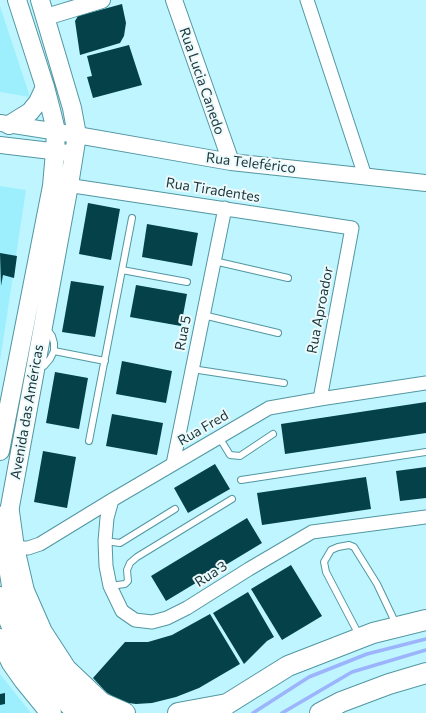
<!DOCTYPE html>
<html>
<head>
<meta charset="utf-8">
<style>
  body { margin:0 }
  canvas { display:block; background:#bef5ff }
</style>
</head>
<body>
<canvas width="426" height="713"></canvas>
<script>
const context = document.querySelector('canvas').getContext('2d');
context.lineJoin = 'round';
function paint(path, color) { context.fillStyle = color; context.fill(path, 'evenodd'); }
const shape = rows => new Path2D(rows.map(r => 'M' + r).join(''));
function trace(path, color, width, dash) { context.strokeStyle = color; context.lineWidth = width; context.lineCap = dash ? 'butt' : 'round'; context.setLineDash(dash || []); context.stroke(path); }
function drawText(font, color, halo, rows, align = 'center') {
  context.font = font + ' Commissioner,sans-serif'; context.lineWidth = 4; context.setLineDash([]); context.textBaseline = 'middle'; context.strokeStyle = halo; context.fillStyle = color; for (const [text, x, y, turn = 0] of rows) {
    context.save(); context.translate(x, y); context.rotate((+turn || 0) * Math.PI / 180); context.textAlign = isNaN(turn) ? turn : align; if (halo) context.strokeText(text, 0, 0); context.fillText(text, 0, 0); context.restore();
  }
}
paint(shape([
  [0,6,30,97,0,92],
  [0,186,26,190,0,361],
  [0,674,31,713,0,713]
]), '#9eeffd');
trace(shape([
  [253,713,309,677,367,654,426,639],
  [282,713,352,672,426,650]
]), '#9bb4fc', 3.5);
paint(shape([
  [122,4,126,23,124,36,120,43,80,55,75,21,78,16],
  [129,45,142,85,93,98,87,77,92,76,87,56],
  [88,203,120,209,111,260,79,254],
  [147,224,198,233,192,266,142,257],
  [0,253,17,256,14,278,3,275,1,286],
  [71,281,104,286,95,337,62,332],
  [136,285,187,294,181,326,130,317],
  [122,361,172,371,166,403,116,394],
  [55,372,88,378,79,429,46,423],
  [426,402,426,433,285,454,281,424],
  [112,414,163,423,157,455,106,446],
  [43,451,76,457,67,508,34,502],
  [215,464,230,489,188,513,174,488],
  [426,467,426,498,400,501,396,471],
  [366,477,371,509,262,525,257,493],
  [247,518,262,543,166,601,151,576],
  [291,565,322,616,282,640,251,589],
  [248,592,274,637,267,641,244,664,213,613],
  [210,614,240,664,199,688,176,697,152,703,136,704,121,702,106,692,93,678,125,642,148,642,172,635],
  [5,693,5,704,0,705,0,694]
]), '#054149');
const service = shape([
  [214,261,288,278],
  [122,270,187,282],
  [203,315,278,333],
  [54,351,105,361],
  [38,368,44,366,50,359,54,351,54,343,52,336,47,329],
  [192,369,284,383],
  [219,437,230,455,240,456,273,434],
  [89,441,132,218],
  [241,480,426,452],
  [105,541,120,543,175,509],
  [110,586,125,584,128,581,127,570,130,563,137,557,232,499],
  [359,635,326,572,324,562,331,550,338,547,349,545,354,547,377,584,396,624]
]);
const minor = shape([
  [307,0,365,176],
  [60,184,352,228,320,399],
  [173,464,225,208],
  [112,500,107,518,105,541,106,566,110,586,122,611,135,620,152,622,167,618,187,608,249,569,312,532,426,517],
  [14,548,28,548,40,544,112,500,269,408,320,399,426,383]
]);
const tertiary = shape([
  [174,0,231,162],
  [46,17,102,0],
  [0,123,77,135,231,162,426,183],
  [0,145,68,153]
]);
const secondary = shape([
  [40,0,72,108,77,135,69,185,9,512,5,534,6,555,11,586,17,609,26,630,50,666,94,713],
  [9,125,30,112,38,102,45,87],
  [0,451,52,186,55,152,56,131,52,114,45,87,17,0],
  [0,596,6,615,15,637,32,663,48,684,76,713]
]);
const primary = shape([
  [9,512,14,548,24,591,42,632,66,669,102,703,125,713],
  [0,639,12,663,24,680,51,713],
  [178,713,227,704],
  [217,713,227,704,288,666,373,633,426,620],
  [320,713,341,702,389,684,426,673]
]);
trace(service, '#5297a2', 8);
trace(minor, '#5297a2', 15);
trace(tertiary, '#5297a2', 18);
trace(secondary, '#5297a2', 20);
trace(primary, '#5297a2', 22);
trace(service, '#fff', 6);
trace(minor, '#fff', 13);
trace(tertiary, '#fff', 16);
trace(secondary, '#fff', 18);
trace(primary, '#fff', 20);
drawText('14px', '#18353a', '#edfafc', [
  ["Rua Lucia Canedo",202,81,71],
  ["Rua Teleférico",251,163,7],
  ["Rua Tiradentes",213,190,9],
  ["Rua Aproador",320,310,-79],
  ["Rua 5",183,333,-79],
  ["Avenida das Américas",27,412,-80],
  ["Rua Fred",203,428,-30],
  ["Rua 3",211,574,-33]
]);
</script>
</body>
</html>
